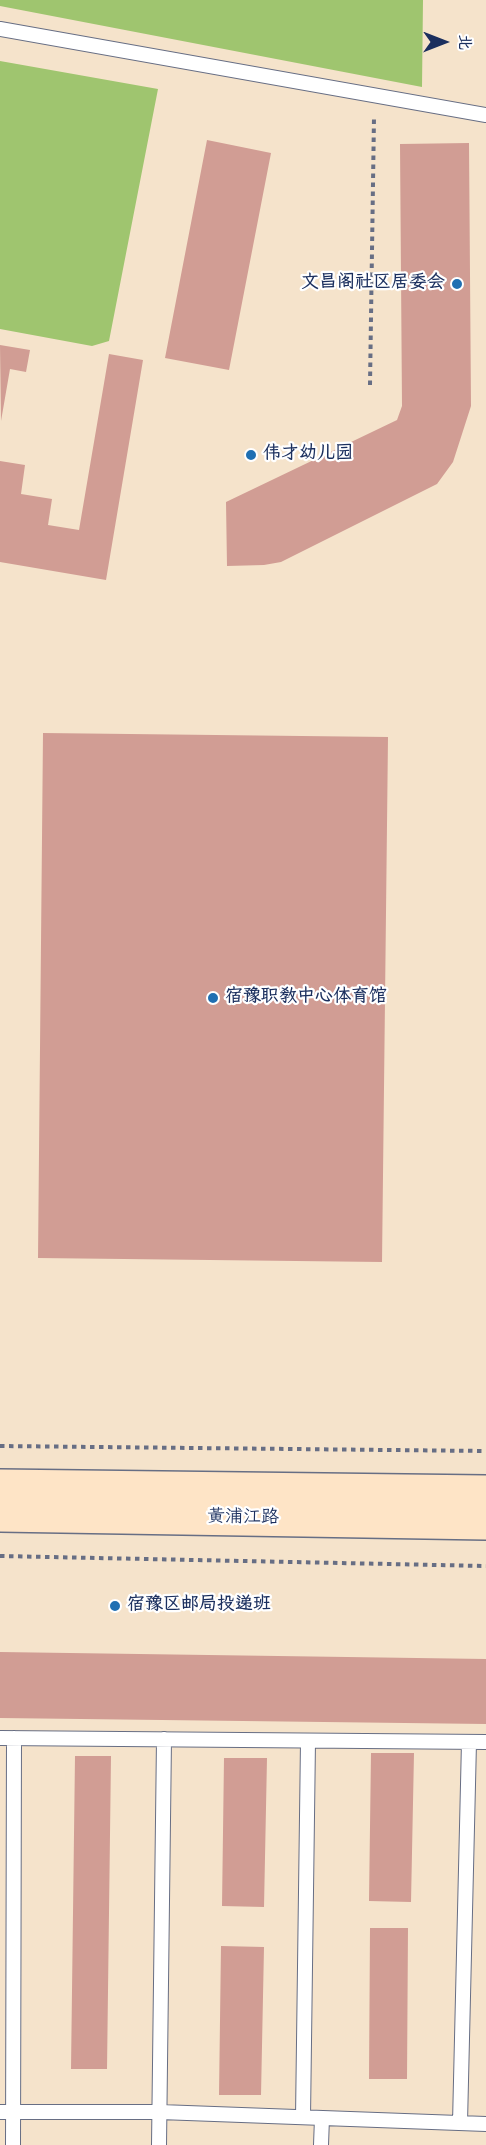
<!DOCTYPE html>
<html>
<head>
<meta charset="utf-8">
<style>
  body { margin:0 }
  #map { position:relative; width:486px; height:2145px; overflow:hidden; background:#f5e3cb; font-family:"Gochi Hand","LXGW WenKai TC",sans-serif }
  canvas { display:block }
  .north { position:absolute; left:414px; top:12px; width:60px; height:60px; -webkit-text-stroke:4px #fff; paint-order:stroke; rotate:90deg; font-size:16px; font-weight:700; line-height:24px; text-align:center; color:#1b2f5e }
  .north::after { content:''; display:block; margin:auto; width:21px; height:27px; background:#1b2f5e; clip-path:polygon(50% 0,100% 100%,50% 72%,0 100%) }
</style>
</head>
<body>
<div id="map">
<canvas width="486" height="2145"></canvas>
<div class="north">北</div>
</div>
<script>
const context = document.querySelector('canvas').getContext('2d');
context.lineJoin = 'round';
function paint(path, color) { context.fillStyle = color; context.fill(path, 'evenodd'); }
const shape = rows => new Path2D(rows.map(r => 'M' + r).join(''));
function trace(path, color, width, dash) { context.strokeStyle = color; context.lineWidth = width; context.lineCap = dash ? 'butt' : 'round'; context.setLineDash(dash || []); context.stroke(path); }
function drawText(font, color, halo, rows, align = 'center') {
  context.font = font + ' "Gochi Hand","LXGW WenKai TC",sans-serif'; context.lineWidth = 4.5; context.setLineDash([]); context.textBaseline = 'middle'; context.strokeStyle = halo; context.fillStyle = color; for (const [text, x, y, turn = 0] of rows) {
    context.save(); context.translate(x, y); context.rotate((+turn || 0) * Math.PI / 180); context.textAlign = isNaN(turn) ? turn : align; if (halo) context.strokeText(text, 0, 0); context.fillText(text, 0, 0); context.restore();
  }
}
paint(shape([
  [0,0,423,0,422,87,0,6],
  [0,61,158,89,109,341,92,346,0,329]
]), '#9fc56f');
paint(shape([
  [207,140,271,153,229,370,165,358],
  [469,143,471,406,453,462,437,484,281,562,264,565,227,566,226,502,397,420,402,406,400,144],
  [0,345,30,350,26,372,10,369,1,421],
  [109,354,143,360,106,580,0,562,0,461,25,465,21,494,52,499,48,525,79,530],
  [43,733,388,737,382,1262,38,1258],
  [0,1652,486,1659,486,1724,0,1718],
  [371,1753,414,1753,411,1902,369,1901],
  [75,1756,111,1756,107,2069,71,2069],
  [224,1758,267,1758,264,1907,222,1906],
  [370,1928,408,1928,407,2079,369,2079],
  [221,1946,264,1947,261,2095,219,2095]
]), '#d19d94');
const lane = shape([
  [0,29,486,115],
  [0,1738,486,1742],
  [0,2112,160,2112,486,2124],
  [303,2117,308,1741],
  [460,2123,469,1742],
  [13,2145,14,1738],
  [159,2145,164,1739],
  [321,2145,322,2118]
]);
const secondary = shape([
  [0,1486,486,1492],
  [0,1515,486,1523]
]);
trace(lane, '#676e84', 16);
trace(secondary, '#676e84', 36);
trace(shape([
  [370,385,374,117],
  [0,1446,486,1451],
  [0,1556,486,1566]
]), '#676e84', 4, [4.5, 4.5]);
trace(lane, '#fff', 14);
trace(secondary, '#fee4c6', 33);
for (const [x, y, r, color] of [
  [457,284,6,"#1f6fb2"],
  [251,455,6,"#1f6fb2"],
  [213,998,6,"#1f6fb2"],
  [115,1606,6,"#1f6fb2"]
]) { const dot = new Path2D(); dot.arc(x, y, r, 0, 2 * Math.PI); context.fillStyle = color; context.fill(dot); trace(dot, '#fff', 2); }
drawText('bold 18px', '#1b2f5e', '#fff', [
  ["文昌阁社区居委会",445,284,"right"],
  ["伟才幼儿园",263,455],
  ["宿豫职教中心体育馆",225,998],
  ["宿豫区邮局投递班",127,1606]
], 'left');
drawText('18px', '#1b2f5e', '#fff', [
  ["黄浦江路",243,1519,1]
]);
</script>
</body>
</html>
